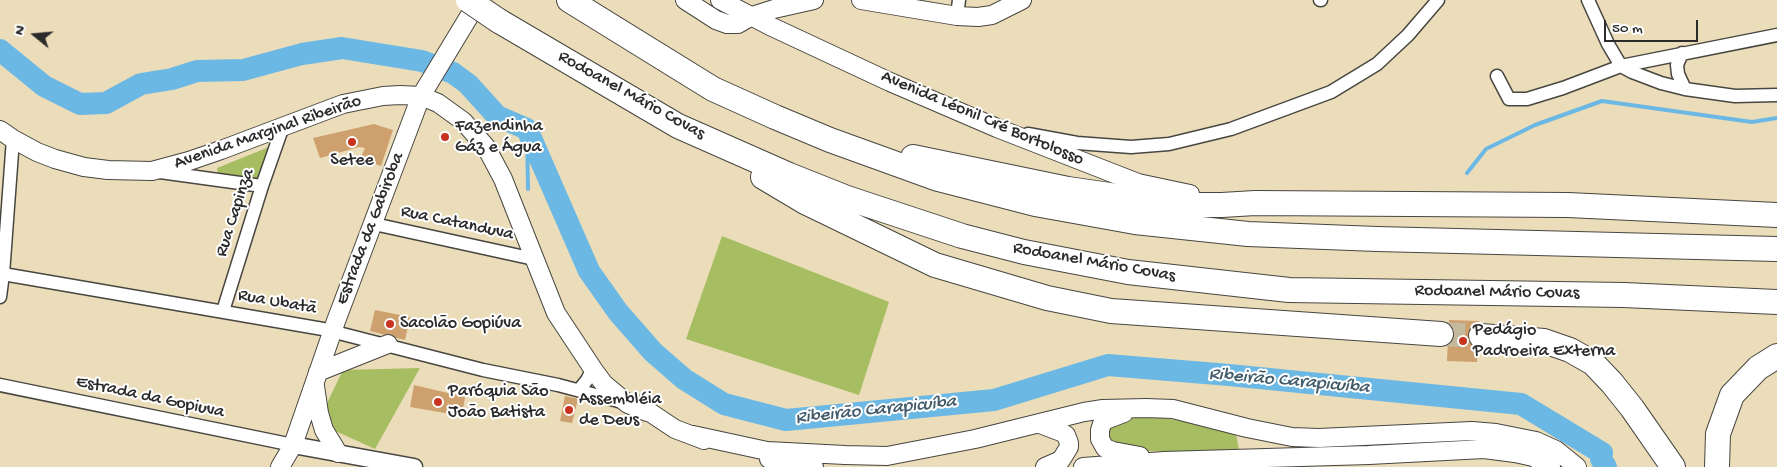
<!DOCTYPE html>
<html>
<head>
<meta charset="utf-8">
<style>
  body { margin:0 }
  #map { position:relative; width:1777px; height:467px; overflow:hidden; background:#ebddb9; font-family:"Gochi Hand",sans-serif }
  canvas { display:block }
  .north { position:absolute; left:10px; top:10px; width:50px; height:50px; -webkit-text-stroke:4px #fff; paint-order:stroke; rotate:287deg; font-size:14px; font-weight:700; line-height:20px; text-align:center; color:#2b2b2b }
  .north::after { content:''; display:block; margin:auto; width:18px; height:22px; background:#2b2b2b; clip-path:polygon(50% 0,100% 100%,50% 72%,0 100%) }
  .scale { position:absolute; left:1604px; top:20px; width:94px; height:22px; box-sizing:border-box; border:2px solid #2b2b2b; border-top:0; padding-left:6px; font-size:15px; line-height:18px; white-space:nowrap; color:#2b2b2b; -webkit-text-stroke:4px #fff; paint-order:stroke }
</style>
</head>
<body>
<div id="map">
<canvas width="1777" height="467"></canvas>
<div class="north">N</div>
<div class="scale">50 m</div>
</div>
<script>
const context = document.querySelector('canvas').getContext('2d');
context.lineJoin = 'round';
function paint(path, color) { context.fillStyle = color; context.fill(path, 'evenodd'); }
const shape = rows => new Path2D(rows.map(r => 'M' + r).join(''));
function trace(path, color, width, dash) { context.strokeStyle = color; context.lineWidth = width; context.lineCap = dash ? 'butt' : 'round'; context.setLineDash(dash || []); context.stroke(path); }
function drawText(font, color, halo, rows, align = 'center') {
  context.font = font + ' "Gochi Hand",sans-serif'; context.lineWidth = 4; context.setLineDash([]); context.textBaseline = 'middle'; context.strokeStyle = halo; context.fillStyle = color; for (const [text, x, y, turn = 0] of rows) {
    context.save(); context.translate(x, y); context.rotate((+turn || 0) * Math.PI / 180); context.textAlign = isNaN(turn) ? turn : align; if (halo) context.strokeText(text, 0, 0); context.fillText(text, 0, 0); context.restore();
  }
}
paint(shape([
  [269,147,259,180,218,175,217,168],
  [722,236,889,302,859,395,686,339],
  [420,368,375,449,331,429,326,413,328,401,343,370],
  [1135,416,1152,416,1186,422,1236,435,1239,449,1177,452,1149,451,1110,441,1106,432,1110,424,1115,421]
]), '#a7bd62');
trace(shape([
  [527,129,528,189],
  [1467,173,1486,149,1535,125,1602,101,1752,122,1777,118]
]), '#6cb8e5', 4);
trace(shape([
  [0,50,44,86,80,104,106,103,141,84,172,79,197,71,243,70,302,54,342,48,422,61,453,73,468,84,497,116,527,129,589,271,618,312,653,352,684,379,724,404,786,420,994,400,1108,365,1229,375,1521,404,1602,453,1601,459,1606,467]
]), '#6cb8e5', 22);
paint(shape([
  [374,124,393,130,381,166,360,159,365,148,359,147,320,158,313,138],
  [375,310,410,317,405,340,370,331],
  [1449,320,1479,321,1477,362,1447,361],
  [414,385,465,397,462,416,410,407],
  [565,396,578,399,572,423,560,421]
]), '#cea06e');
trace(shape([
  [1441,334,1481,336]
]), '#c5b99d', 24, [24, 12]);
const minor = shape([
  [1320,0,1321,0],
  [1588,0,1608,44,1621,66,1632,72,1661,83,1685,89,1735,96,1777,95],
  [957,16,959,0],
  [1682,53,1677,65,1678,74,1685,89],
  [1497,76,1509,99,1527,99,1563,88,1621,66,1777,35],
  [1028,134,1077,143,1131,147,1169,144,1231,129,1331,92,1377,64,1408,35,1438,0],
  [160,172,262,186],
  [374,224,534,259],
  [3,274,323,329,483,370,558,385,622,402],
  [0,297,3,274,13,139],
  [223,311,262,186,283,126],
  [0,385,293,445],
  [579,390,587,380,593,368]
]);
const tertiary = shape([
  [293,445,414,467]
]);
const secondary = shape([
  [685,0,716,20,727,24,738,24,752,16,774,9,814,0],
  [720,0,770,26,890,82,997,128,1138,183,1190,194],
  [861,0,957,16,978,17,992,15,1022,0],
  [0,130,13,139,37,152,55,159,84,167,108,170,152,171,189,161,221,150,343,104,383,96,400,95,421,96,438,103,463,121,486,147,503,179,556,313,595,372,604,384,628,404,647,412],
  [318,372,388,344],
  [315,386,319,413,324,430,338,453],
  [639,405,675,429,704,440],
  [1124,413,1103,421,1100,430,1100,439,1105,448,1113,451,1140,456],
  [1040,424,1061,432,1066,435,1069,443,1069,447,1061,460,1045,467],
  [693,435,767,451,845,455,887,456,975,439,1084,412,1103,409,1146,408,1173,409,1247,428,1292,437,1319,438,1472,431,1496,433,1536,441,1556,450,1577,467],
  [769,459,796,465,814,467],
  [280,467,293,445,336,321,421,96,479,0],
  [1083,467,1164,461,1369,455,1484,449,1515,453,1533,457,1551,467]
]);
const motorway = shape([
  [569,0,713,89,775,117,830,140,938,179,1035,204,1135,222,1248,234,1377,239,1777,249],
  [499,21,678,126,789,175,847,198,962,236,1024,252,1128,272,1289,290,1624,295,1777,302],
  [913,157,1068,189,1144,200,1196,205,1222,205,1255,203,1568,205,1777,215],
  [763,177,805,202,935,265,1047,298,1111,311,1441,334],
  [1481,336,1544,341,1570,350,1593,363,1612,383,1632,408,1673,467],
  [1717,467,1718,434,1732,395,1758,368,1777,356]
]);
trace(minor, '#484640', 15);
trace(tertiary, '#484640', 19);
trace(secondary, '#484640', 20);
trace(motorway, '#484640', 26);
trace(minor, '#fff', 12);
trace(tertiary, '#fff', 16);
trace(secondary, '#fff', 18);
trace(motorway, '#fff', 24);
const motorwayBridge = shape([
  [468,0,499,21]
]);
trace(motorwayBridge, '#484640', 26, []);
trace(motorwayBridge, '#fff', 24);
for (const [x, y, r, color] of [
  [445,137,5,"#c8321e"],
  [352,142,5,"#c8321e"],
  [390,324,5,"#c8321e"],
  [1463,341,5,"#c8321e"],
  [438,402,5,"#c8321e"],
  [569,410,5,"#c8321e"]
]) { const dot = new Path2D(); dot.arc(x, y, r, 0, 2 * Math.PI); context.fillStyle = color; context.fill(dot); trace(dot, '#fff', 2); }
drawText('18px', '#2b2b2b', '#fff', [
  ["Rodoanel Mário Covas",631,96,29],
  ["Avenida Léonil Cré Bortolosso",982,119,23],
  ["Avenida Marginal Ribeirão",268,133,-19],
  ["Rua Capinza",236,213,-72],
  ["Rua Catanduva",457,224,12],
  ["Estrada da Gabiroba",371,229,-69],
  ["Rodoanel Mário Covas",1094,263,10],
  ["Rodoanel Mário Covas",1497,293,1],
  ["Rua Ubatã",277,303,10],
  ["Estrada da Gopiuva",150,398,12]
]);
drawText('18px', '#2b2b2b', '#fff', [
  ["Fazendinha",455,127],
  ["Gáz e Água",455,148],
  ["Setee",352,161,"center"],
  ["Sacolão Gopiúva",400,324],
  ["Pedágio",1473,331],
  ["Padroeira Externa",1473,352],
  ["Paróquia São",448,392],
  ["João Batista",448,413],
  ["Assembléia",579,400],
  ["de Deus",579,421]
], 'left');
drawText('italic 19px', '#425c6c', '#fff', [
  ["Ribeirão Carapicuíba",1289,382,5],
  ["Ribeirão Carapicuíba",876,411,-6]
]);
</script>
</body>
</html>
